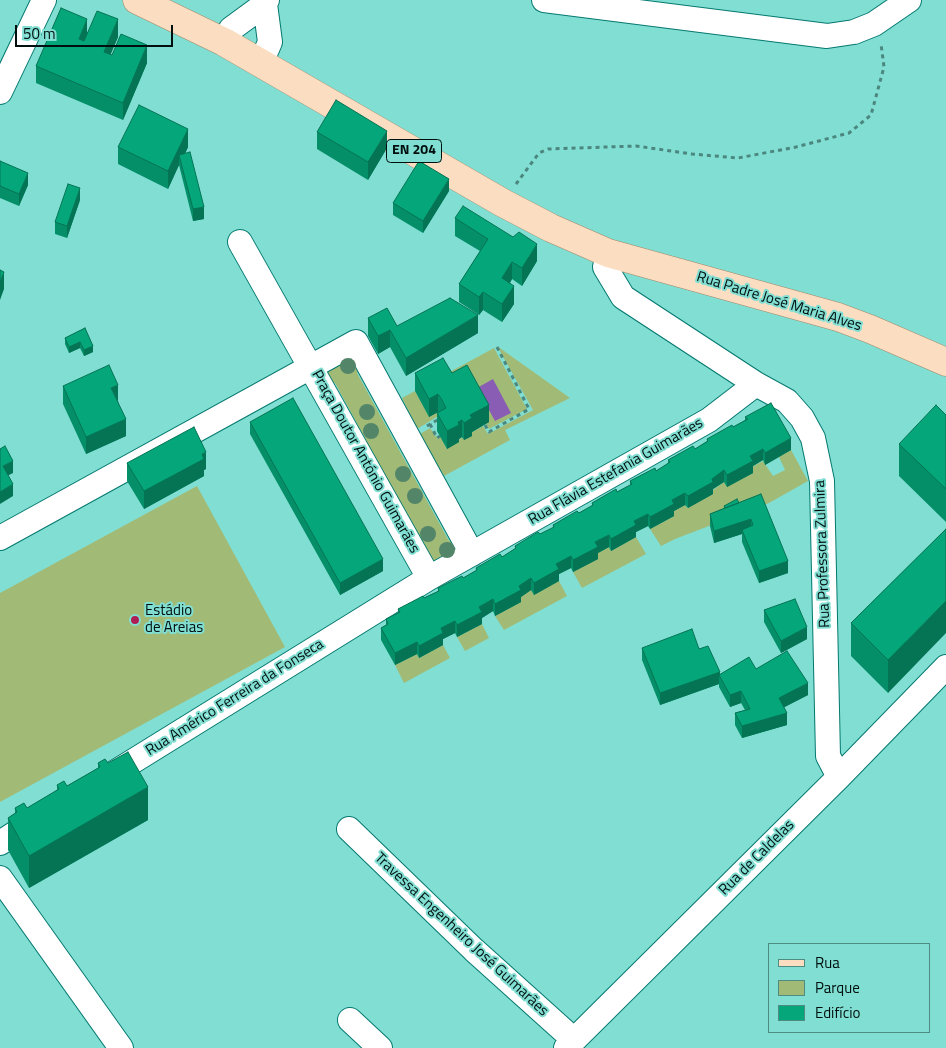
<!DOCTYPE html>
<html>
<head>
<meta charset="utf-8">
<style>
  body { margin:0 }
  #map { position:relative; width:946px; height:1048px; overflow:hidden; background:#81ded2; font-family:"Titillium Web",sans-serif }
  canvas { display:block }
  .legend { position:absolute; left:768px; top:943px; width:162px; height:90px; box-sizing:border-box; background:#81ded2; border:1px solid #4d8b83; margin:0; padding:6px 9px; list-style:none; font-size:15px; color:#000f0d }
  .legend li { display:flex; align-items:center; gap:10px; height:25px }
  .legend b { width:25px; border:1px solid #4d8b83 }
  .scale { position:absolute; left:15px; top:25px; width:158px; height:22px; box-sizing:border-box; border:2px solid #000f0d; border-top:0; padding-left:6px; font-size:15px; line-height:18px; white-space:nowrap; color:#000f0d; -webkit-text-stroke:4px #81ded2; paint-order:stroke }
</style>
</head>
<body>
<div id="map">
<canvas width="946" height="1048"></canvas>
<ul class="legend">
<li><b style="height:6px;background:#fbdec2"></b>Rua</li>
<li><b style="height:14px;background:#a1bb77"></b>Parque</li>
<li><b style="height:14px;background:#05a679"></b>Edifício</li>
</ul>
<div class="scale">50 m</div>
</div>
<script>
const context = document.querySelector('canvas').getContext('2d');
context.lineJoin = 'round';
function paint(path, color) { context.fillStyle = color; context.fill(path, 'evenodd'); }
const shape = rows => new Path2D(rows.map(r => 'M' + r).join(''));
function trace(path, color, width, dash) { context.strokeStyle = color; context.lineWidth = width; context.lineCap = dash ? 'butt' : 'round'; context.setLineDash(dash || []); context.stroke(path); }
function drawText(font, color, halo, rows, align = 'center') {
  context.font = font + ' "Titillium Web",sans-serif'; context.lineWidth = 4; context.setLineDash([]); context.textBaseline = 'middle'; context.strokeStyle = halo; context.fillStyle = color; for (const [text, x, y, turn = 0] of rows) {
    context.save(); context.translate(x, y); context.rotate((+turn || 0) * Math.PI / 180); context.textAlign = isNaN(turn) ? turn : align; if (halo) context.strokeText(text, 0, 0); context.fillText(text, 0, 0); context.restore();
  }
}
paint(shape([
  [497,346,570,398,505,430,510,440,444,476,420,434,430,428,438,439,441,437,447,449,458,440,483,426,488,434,533,410],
  [494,348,527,409,489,429,486,424,488,422,446,374],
  [350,357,358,361,364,369,357,373,449,541,457,537,458,549,438,560,429,561,425,549,335,383,330,386,326,372],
  [415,391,429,416,438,412,440,415,417,429,402,398],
  [791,450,808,481,769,503,675,539,661,546,650,529,674,516,672,512,685,505,688,508,724,482,727,486,752,473,750,468,763,461,773,476,785,470,779,457],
  [197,486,285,647,0,802,0,593],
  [636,537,646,554,582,588,573,572,597,559,595,554,609,547,611,551],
  [559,581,567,596,504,630,495,616,520,602,519,598,531,590,534,594],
  [482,624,489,638,465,651,457,637],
  [443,645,450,658,404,683,395,665,417,654,419,658]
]), '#a1bb77');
paint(shape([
  [493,379,511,413,495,421,477,388]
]), '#885db3');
const minor = shape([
  [544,0,827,36,854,32,874,24,909,0],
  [224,42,231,29,265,4,267,0],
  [261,63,270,42,265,4],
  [0,92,44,0],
  [240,242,429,578],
  [608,253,605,267,623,297,756,384,787,401,802,418,813,438,822,481,828,756,839,777],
  [0,538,356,342,472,554],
  [106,778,429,578,709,420,756,384],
  [349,829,474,950,574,1040],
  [0,843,34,821],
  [0,878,121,1048],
  [350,1020,380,1048],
  [566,1048,839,777,946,667]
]);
const primary = shape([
  [137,0,224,42,503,203,551,228,608,253,838,317,870,329,946,362]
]);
trace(minor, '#047970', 26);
trace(primary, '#a28769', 29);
trace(shape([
  [516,184,539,153,548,149,636,146,692,154,738,158,796,147,849,133,871,115,884,67,881,44],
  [430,424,437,438,440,436],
  [485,425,489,432,529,409,497,347],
  [427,426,439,419]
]), '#4b877f', 3, [4, 4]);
trace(minor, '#fff', 24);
trace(primary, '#fbdec2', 28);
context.fillStyle = '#538569';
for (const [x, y] of [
  [348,366],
  [367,412],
  [371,431],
  [403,474],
  [415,496],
  [428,534],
  [447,550]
]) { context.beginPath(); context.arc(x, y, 8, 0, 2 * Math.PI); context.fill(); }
paint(shape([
  [87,32,118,37,110,55,147,63,123,120,36,83,36,66],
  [317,132,387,148,368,180,317,149],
  [118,147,188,147,185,154,204,219,193,221,179,165,168,189,118,164],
  [0,161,28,185,19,206,0,198],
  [449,191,423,233,393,215,393,203],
  [80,200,67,238,55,234,55,222],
  [455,218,537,261,522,286,512,279,510,283,514,304,502,322,483,310,479,315,459,302,459,284,480,251,455,236],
  [368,318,397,326,478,333,406,376,390,347,378,354,368,336],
  [85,328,93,352,84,356,80,348,69,353,65,344,65,338],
  [415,373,452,373,489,422,472,432,472,436,464,440,462,437,459,439,459,442,447,449,437,431,437,413,439,412,438,412,429,417,415,391],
  [63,386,118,401,126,436,86,454,63,404],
  [946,415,946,522,899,476,899,444],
  [745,417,791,450,765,465,763,460,753,466,753,473,727,487,724,482,713,489,713,494,688,508,685,505,674,511,674,516,650,529,648,526,636,532,636,537,611,551,609,547,598,553,598,559,573,572,571,568,559,574,559,581,534,595,531,590,521,597,521,602,495,616,493,611,482,618,482,624,457,637,455,633,443,639,443,645,419,658,417,654,395,665,381,640,381,628,386,625,386,619,398,613,398,609,424,598,438,591,438,588,463,578,476,571,476,568,502,557,515,549,515,546,553,528,553,525,579,513,592,506,592,503,617,492,630,485,630,481,656,471,668,464,668,460,695,449,707,441,707,439,733,427,745,420],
  [250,422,383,571,340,595,250,434],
  [127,463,206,469,204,470,204,476,144,509,127,481],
  [739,503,788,573,759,583,742,542,742,534,714,543,710,526,710,514,724,508,724,506],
  [946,529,888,693,851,656,851,623],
  [764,610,807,639,781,653,764,622],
  [642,648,699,649,720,674,756,669,808,695,784,707,787,725,742,738,735,725,735,713,745,710,741,703,730,707,719,687,719,684,660,705,642,660],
  [98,763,148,820,29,888,8,850,8,818,15,813,15,808,27,808,57,790,57,785,67,786,98,768]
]), '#048f68');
paint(shape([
  [87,19,87,36,79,56,79,39],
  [118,19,118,37,104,70,104,52],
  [147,45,147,63,123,120,123,103],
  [188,129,188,147,181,162,179,155,179,165,168,189,168,171],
  [387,131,387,148,368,180,368,162],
  [28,173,28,185,19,206,19,194],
  [449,179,449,191,423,233,423,221],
  [80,188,80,200,67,238,67,226],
  [204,207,204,219,193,221,193,209],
  [537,244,537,261,522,286,522,268],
  [512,262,512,279,502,296,502,278],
  [4,272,4,289,0,300,0,282],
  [514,286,514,304,502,322,502,304],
  [483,292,483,310,479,315,479,297],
  [478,315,478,333,406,376,406,358],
  [390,330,390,347,378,354,378,336],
  [80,342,80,348,69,353,69,347],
  [93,346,93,352,84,356,84,350],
  [118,385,118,402,111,388],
  [438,394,438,412,429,417,429,399],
  [489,405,489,422,472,432,472,436,464,440,464,423,470,415],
  [126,419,126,436,86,454,86,437],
  [462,420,462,437,459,439,459,442,447,449,447,431,458,422],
  [791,438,791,450,765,465,765,453],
  [763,449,763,460,753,466,753,473,727,487,727,475,750,456],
  [206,452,206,469,204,470,204,476,144,509,144,491],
  [13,461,13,473,3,478,3,466],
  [724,470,724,482,713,489,713,494,688,508,688,496,712,479],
  [13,484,13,496,0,504,0,492],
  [685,493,685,505,674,511,674,516,650,529,650,517,672,500],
  [648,514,648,526,636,532,636,537,611,551,611,539,634,521],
  [751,519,751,531,742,530,742,534,714,543,714,531],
  [609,535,609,547,598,553,598,559,573,572,573,560,595,542],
  [571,556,571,568,559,574,559,581,534,595,534,583,556,564],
  [383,559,383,571,340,595,340,583],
  [788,561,788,573,759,583,759,571],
  [531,578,531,590,521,597,521,602,495,616,495,604,519,586],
  [493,599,493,611,482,618,482,624,457,637,457,625,479,607],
  [946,601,946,633,888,693,888,660],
  [455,621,455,633,443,639,443,645,419,658,419,646,441,628],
  [807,627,807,639,781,653,781,641],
  [417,642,417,654,395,665,395,653],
  [720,672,720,677,719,675,719,684,660,705,660,693],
  [808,683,808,695,779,710,779,698],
  [741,691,741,703,730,707,730,695],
  [787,713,787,725,742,738,742,726],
  [148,787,148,820,29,888,29,856]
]), '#047455');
const building = shape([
  [61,8,87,19,79,39,84,41,97,11,118,19,104,52,112,55,121,34,147,45,123,103,36,66,61,8],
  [336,100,387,131,368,162,317,132,336,100],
  [139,105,188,129,168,171,118,147,139,105],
  [190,152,204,207,193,209,179,155,190,152],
  [0,161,28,173,19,194,0,186,0,161],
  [419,161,449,179,423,221,393,203,419,161],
  [68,184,80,188,67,226,55,222,68,184],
  [463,206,513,237,519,232,537,244,522,268,512,262,502,278,514,286,502,304,483,292,479,297,459,284,488,239,455,218,463,206],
  [0,270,4,272,0,282,0,270],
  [450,298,478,315,406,358,390,330,378,336,368,318,387,308,397,326,450,298],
  [85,328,93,346,84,350,80,342,69,347,65,338,85,328],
  [443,358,452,373,467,365,489,405,470,415,472,418,464,423,462,420,458,422,459,425,447,431,437,413,446,408,442,400,438,394,429,399,415,373,443,358],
  [109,365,118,385,111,388,126,419,86,437,63,386,109,365],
  [293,398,383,559,340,583,250,422,293,398],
  [771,403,791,438,765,453,763,449,750,456,753,461,727,475,724,470,712,479,713,482,688,496,685,493,672,500,674,504,650,517,648,514,634,521,636,525,611,539,609,535,595,542,598,547,573,560,571,556,556,564,559,569,534,583,531,578,519,586,521,590,495,604,493,599,479,607,482,612,457,625,455,621,441,628,443,633,419,646,417,642,395,653,381,628,388,624,386,619,400,612,398,609,423,596,424,598,439,591,438,588,462,576,463,578,477,570,476,568,500,554,502,557,516,548,515,546,538,532,540,534,554,527,553,525,577,511,579,513,593,505,592,503,616,489,617,492,632,484,630,481,655,468,656,471,670,462,668,460,693,446,695,449,708,441,707,439,732,425,733,427,748,419,745,417,771,403],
  [936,405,946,415,946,489,899,444,936,405],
  [194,427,206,452,202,454,204,459,144,491,127,463,194,427],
  [5,446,13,461,3,466,13,484,0,492,0,449,5,446],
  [761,494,788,561,759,571,742,530,753,525,751,519,714,531,710,514,761,494],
  [737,499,739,503,725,508,724,506,737,499],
  [946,529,946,601,888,660,851,623,946,529],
  [795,599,807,627,781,641,764,610,795,599],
  [692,629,699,649,708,646,720,672,660,693,642,648,692,629],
  [787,651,808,683,779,698,787,713,742,726,735,713,750,709,741,691,730,695,719,675,749,657,756,669,787,651],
  [128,752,148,787,29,856,8,818,17,812,15,808,24,803,27,808,59,789,57,785,64,781,67,786,100,767,98,763,105,759,108,763,128,752]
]);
paint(building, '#05a679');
trace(building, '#047455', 1);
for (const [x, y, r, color] of [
  [135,620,5,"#ae1e53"]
]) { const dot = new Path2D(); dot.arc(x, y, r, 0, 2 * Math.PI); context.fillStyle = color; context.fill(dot); trace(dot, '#81ded2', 2); }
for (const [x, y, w] of [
  [414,151,55]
]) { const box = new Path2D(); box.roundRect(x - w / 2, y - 11.5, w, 23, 4); context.fillStyle = '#81ded2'; context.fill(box); trace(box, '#000f0d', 1); }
drawText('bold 14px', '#000f0d', null, [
  ["EN 204",414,151]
]);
drawText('15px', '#000f0d', '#81ded2', [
  ["Rua Padre José Maria Alves",779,302,17],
  ["Praça Doutor António Guimarães",365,462,61],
  ["Rua Flávia Estefania Guimarães",616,472,-30],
  ["Rua Professora Zulmira",823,554,-92],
  ["Rua Américo Ferreira da Fonseca",235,698,-32],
  ["Rua de Caldelas",757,858,-45],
  ["Travessa Engenheiro José Guimarães",461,935,43]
]);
drawText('15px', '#000f0d', '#81ded2', [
  ["Estádio",145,611],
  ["de Areias",145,628]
], 'left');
</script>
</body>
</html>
